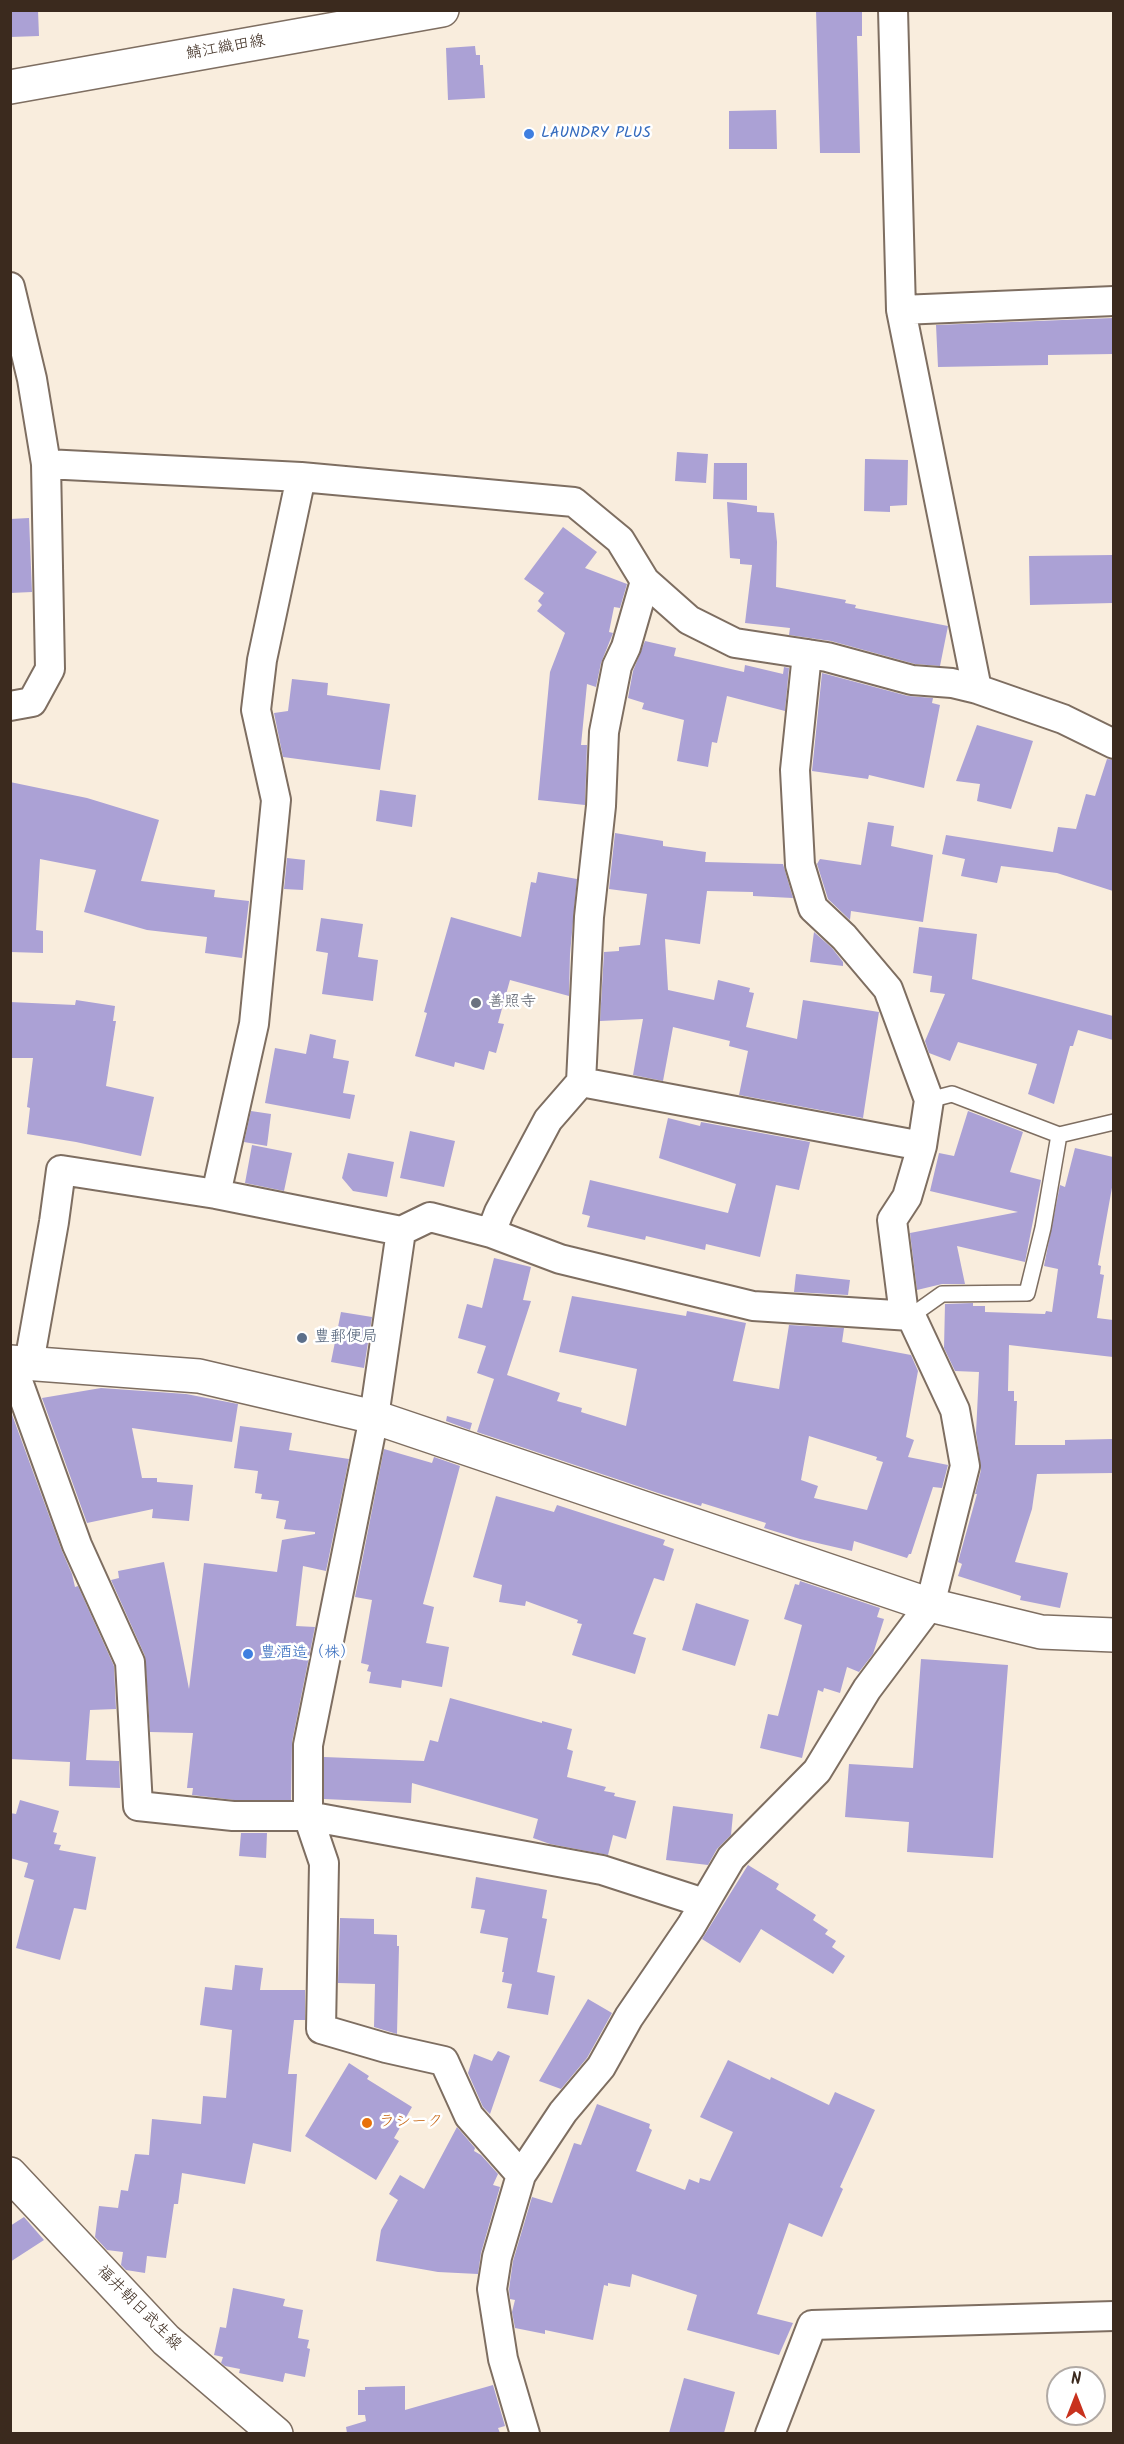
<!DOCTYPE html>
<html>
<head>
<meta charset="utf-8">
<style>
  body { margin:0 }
  #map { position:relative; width:1124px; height:2444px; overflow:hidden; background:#f9eddd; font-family:Kalam,sans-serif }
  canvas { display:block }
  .frame { position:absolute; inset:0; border:12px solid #3b2a1e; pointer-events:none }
  .north { position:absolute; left:1046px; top:2366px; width:60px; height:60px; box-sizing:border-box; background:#fff; border:2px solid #b1aaa5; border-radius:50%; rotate:0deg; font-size:16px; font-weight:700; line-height:24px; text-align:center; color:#3b2a1e }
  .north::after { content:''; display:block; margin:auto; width:21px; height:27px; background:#c8321e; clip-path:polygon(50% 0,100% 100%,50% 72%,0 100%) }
</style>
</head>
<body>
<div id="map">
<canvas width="1124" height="2444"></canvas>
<div class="frame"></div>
<div class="north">N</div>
</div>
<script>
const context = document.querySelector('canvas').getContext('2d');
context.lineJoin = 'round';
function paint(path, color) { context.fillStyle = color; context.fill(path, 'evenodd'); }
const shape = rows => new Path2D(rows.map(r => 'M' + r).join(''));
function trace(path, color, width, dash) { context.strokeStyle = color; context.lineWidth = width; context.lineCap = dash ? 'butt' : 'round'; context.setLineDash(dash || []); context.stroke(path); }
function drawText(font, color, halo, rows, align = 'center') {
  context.font = font + ' Kalam,"Klee One",sans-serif'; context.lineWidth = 5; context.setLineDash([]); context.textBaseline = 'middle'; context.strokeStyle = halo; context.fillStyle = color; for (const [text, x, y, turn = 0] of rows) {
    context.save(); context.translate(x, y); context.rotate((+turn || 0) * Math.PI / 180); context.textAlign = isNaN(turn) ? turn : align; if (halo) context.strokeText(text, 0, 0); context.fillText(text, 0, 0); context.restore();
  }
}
paint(shape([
  [10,10,38,10,39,36,10,37],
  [816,10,862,10,862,36,857,36,860,153,820,153],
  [475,46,476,55,480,55,480,65,483,65,485,98,448,100,446,48],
  [776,110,777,149,729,149,729,111],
  [1113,318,1113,354,1048,355,1048,365,938,367,936,325],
  [677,452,708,454,706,483,675,481],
  [865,459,908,460,907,505,890,506,890,512,864,511],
  [714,463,747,463,747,500,713,499],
  [727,502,757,506,757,512,774,513,777,542,776,587,846,600,845,603,856,605,855,608,948,626,940,666,915,664,831,641,789,635,790,628,745,623,752,565,740,564,740,559,730,558],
  [29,518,32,592,10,593,10,519],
  [563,527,597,552,585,568,627,584,620,608,614,607,609,632,613,633,601,663,596,687,587,684,581,745,587,745,585,805,538,800,550,672,565,633,537,611,542,605,538,601,544,593,524,579],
  [1113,555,1113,603,1030,605,1029,556],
  [645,641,676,648,674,656,744,672,745,665,783,674,784,667,789,668,785,711,727,696,717,743,712,742,708,767,677,761,684,720,642,709,644,703,628,698,633,671],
  [822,673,908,696,933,698,932,703,940,705,924,788,869,775,868,779,812,771],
  [292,679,328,683,327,695,390,704,380,770,283,757,274,713,288,711],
  [977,725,1033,741,1011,809,977,801,980,784,956,781],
  [1107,759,1113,760,1113,891,1057,873,1001,866,997,883,961,876,965,859,942,854,946,835,1053,852,1058,827,1076,829,1086,794,1095,796],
  [10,782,87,798,159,820,141,881,215,890,214,897,249,901,242,958,205,953,207,937,147,930,84,912,96,870,40,859,36,930,43,931,43,953,10,952],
  [380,790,416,795,412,827,376,821],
  [868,822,894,826,891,846,933,855,923,922,851,911,850,920,828,899,817,864,820,859,861,865],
  [615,833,663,841,663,846,706,852,705,862,783,864,793,898,753,896,753,892,707,891,700,944,665,939,668,990,714,1000,718,980,750,988,749,992,754,993,746,1027,797,1039,803,1000,879,1012,863,1118,739,1095,748,1051,729,1046,730,1041,673,1027,663,1081,633,1075,643,1019,600,1021,604,952,619,951,619,947,640,945,647,894,609,889],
  [287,858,305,860,303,890,284,889],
  [538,872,577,879,570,954,569,996,510,980,498,1023,504,1024,496,1053,489,1051,484,1070,455,1062,454,1067,415,1056,427,1013,424,1012,451,917,521,937,531,882,536,883],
  [321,918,363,924,358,957,378,960,373,1001,322,994,328,953,316,951],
  [919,927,977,934,972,979,1113,1016,1113,1040,1078,1030,1073,1046,1070,1046,1054,1104,1028,1094,1037,1064,958,1042,950,1061,929,1053,925,1041,945,994,930,992,932,976,913,973],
  [814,932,832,948,843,962,843,966,810,962],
  [76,1000,115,1006,113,1021,116,1021,106,1086,154,1097,141,1156,76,1142,27,1134,30,1108,27,1107,33,1058,10,1058,10,1002,75,1005],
  [310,1034,336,1040,333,1058,349,1061,343,1093,355,1095,350,1119,265,1103,275,1048,306,1054],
  [251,1111,271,1114,267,1146,244,1142],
  [968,1111,1023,1132,1010,1172,1041,1180,1025,1262,957,1246,965,1284,942,1284,917,1290,910,1233,1018,1212,930,1191,939,1153,954,1156],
  [668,1118,700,1126,701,1122,810,1142,799,1190,776,1185,760,1257,706,1244,705,1250,646,1236,645,1240,587,1227,590,1216,582,1214,590,1180,728,1213,736,1184,659,1158],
  [410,1131,455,1141,444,1187,400,1178],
  [252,1145,292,1153,284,1191,245,1183],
  [1075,1148,1113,1157,1113,1182,1098,1265,1101,1266,1100,1274,1104,1275,1097,1318,1113,1320,1113,1357,1009,1345,1008,1391,1014,1391,1014,1401,1017,1401,1015,1445,1065,1445,1065,1440,1113,1439,1113,1473,1037,1474,1032,1509,1015,1562,1068,1573,1060,1608,1020,1600,1021,1596,958,1576,962,1564,958,1562,977,1494,975,1494,981,1470,976,1433,979,1372,955,1371,944,1348,945,1304,973,1303,973,1306,985,1306,985,1312,1045,1314,1046,1311,1052,1312,1058,1269,1044,1266,1060,1185,1065,1187],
  [348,1153,394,1162,387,1197,353,1191,342,1178],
  [494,1258,531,1267,523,1300,531,1301,507,1375,560,1393,557,1401,582,1408,581,1412,626,1426,637,1369,559,1352,572,1296,686,1316,687,1311,746,1323,733,1381,779,1389,789,1325,844,1328,842,1342,911,1355,918,1371,906,1437,914,1440,908,1457,948,1465,942,1488,933,1487,911,1554,909,1554,907,1558,854,1541,852,1551,800,1539,764,1528,766,1523,702,1503,701,1506,658,1493,477,1432,494,1379,477,1373,486,1346,458,1338,467,1304,482,1308],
  [809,1436,877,1457,876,1460,883,1462,867,1510,814,1498,818,1486,801,1480],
  [796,1274,850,1280,848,1295,794,1292],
  [341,1312,372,1317,364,1368,331,1362],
  [101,1388,186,1394,238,1404,232,1442,132,1428,142,1478,157,1478,157,1482,193,1485,189,1521,152,1518,153,1509,87,1523,42,1398],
  [10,1409,62,1551,72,1574,75,1587,78,1586,114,1666,116,1709,90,1710,86,1760,119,1761,120,1788,69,1786,70,1762,10,1759],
  [447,1416,472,1423,470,1430,446,1421],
  [240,1426,292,1433,289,1450,349,1459,326,1571,303,1566,296,1626,315,1627,292,1742,291,1800,234,1800,192,1795,193,1788,187,1788,193,1733,150,1732,145,1656,111,1580,119,1578,118,1571,164,1562,189,1689,204,1563,277,1572,282,1540,315,1534,315,1532,284,1529,286,1520,276,1518,279,1501,261,1499,262,1494,255,1493,258,1471,234,1468],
  [384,1449,432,1463,434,1457,460,1466,423,1604,434,1607,426,1643,449,1647,442,1687,402,1680,401,1688,369,1683,371,1672,367,1671,369,1665,361,1663,372,1600,355,1597],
  [496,1496,554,1512,557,1505,665,1540,663,1545,674,1549,664,1581,654,1578,633,1634,646,1638,635,1674,572,1655,582,1624,577,1623,578,1620,526,1601,525,1606,499,1602,502,1585,473,1577],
  [800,1581,880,1608,877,1617,884,1619,873,1654,859,1672,847,1667,840,1693,824,1688,823,1692,818,1690,802,1758,760,1748,768,1714,778,1716,802,1625,784,1619,795,1584,799,1585],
  [696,1603,749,1620,735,1666,682,1650],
  [921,1659,1008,1665,993,1858,907,1852,909,1822,845,1817,849,1764,913,1768],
  [450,1698,542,1723,542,1721,572,1729,567,1749,573,1751,567,1777,606,1787,604,1791,615,1793,614,1796,636,1801,626,1839,613,1835,608,1855,550,1844,533,1838,538,1819,412,1783,411,1803,324,1799,324,1757,424,1761,430,1740,438,1742],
  [20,1800,59,1811,53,1832,57,1833,54,1844,61,1845,59,1850,96,1857,86,1910,74,1908,60,1960,16,1948,34,1880,24,1877,28,1863,10,1858,10,1813,16,1814],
  [673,1806,733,1814,731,1835,717,1849,708,1865,666,1860],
  [241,1833,267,1833,266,1858,239,1856],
  [748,1865,779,1884,776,1889,816,1915,813,1920,828,1930,825,1934,836,1941,832,1947,845,1956,833,1974,761,1929,740,1963,702,1939],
  [476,1877,547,1890,542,1918,547,1919,537,1972,555,1976,548,2015,507,2008,512,1984,502,1982,504,1972,502,1972,508,1938,480,1933,485,1910,471,1908],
  [340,1918,374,1919,374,1934,397,1935,397,1946,399,1946,397,2034,374,2027,375,1984,338,1983],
  [235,1965,263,1968,260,1990,305,1990,305,2020,294,2020,288,2074,297,2074,291,2152,253,2143,245,2184,182,2173,178,2204,174,2204,166,2258,147,2256,145,2273,126,2270,121,2265,123,2252,107,2250,95,2237,99,2206,118,2208,121,2190,128,2191,135,2154,149,2155,152,2119,201,2124,203,2096,226,2098,232,2030,200,2025,205,1987,232,1990],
  [588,1999,612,2013,587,2058,561,2089,539,2081],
  [498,2051,510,2056,490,2114,483,2107,468,2073,474,2054,492,2061],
  [728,2060,770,2080,771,2077,829,2105,835,2092,875,2110,840,2187,843,2189,822,2237,789,2223,757,2314,793,2323,779,2355,687,2330,697,2295,632,2274,630,2287,608,2283,608,2286,604,2285,593,2340,545,2330,545,2334,515,2328,512,2312,515,2300,510,2299,509,2289,513,2261,532,2197,552,2203,574,2143,581,2145,597,2104,650,2124,649,2128,652,2130,636,2171,685,2190,689,2179,699,2183,700,2178,710,2181,733,2132,700,2117],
  [349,2063,369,2076,367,2079,412,2107,394,2138,399,2141,376,2180,305,2136],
  [457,2127,475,2148,474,2151,481,2155,498,2174,493,2185,500,2187,481,2253,478,2274,438,2272,376,2261,381,2230,398,2200,389,2194,400,2175,424,2189],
  [24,2217,44,2240,10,2262,10,2226],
  [233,2288,285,2299,283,2306,303,2310,298,2338,309,2340,307,2348,310,2349,305,2377,285,2373,283,2382,239,2373,240,2369,225,2366,221,2363,223,2357,214,2355,220,2327,226,2328],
  [684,2378,735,2392,724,2433,669,2433],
  [493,2385,505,2426,498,2428,500,2433,347,2433,346,2427,366,2421,365,2415,358,2415,358,2390,365,2390,365,2387,405,2386,405,2410]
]), '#aba1d5');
const lane = shape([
  [929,1100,952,1094,1059,1135],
  [911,1316,942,1294,1027,1293,1043,1228,1059,1135,1114,1122]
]);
const street = shape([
  [893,10,901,310,977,689],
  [10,287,32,379,46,464,50,669,32,702,10,706],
  [901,310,1114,301],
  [46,464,301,477,574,502,620,540,645,581,689,620,735,643,827,657,912,680,952,683,977,689,1063,719,1114,744],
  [581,1082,922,1146,929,1100,888,989,844,937,813,908,800,865,795,770,807,654],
  [216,1194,254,1024,276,800,256,710,262,660,301,477],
  [401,1231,374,1417,308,1745,308,1816,324,1863,321,2029,386,2048,444,2061,469,2116,521,2175],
  [904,1315,892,1220,907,1197,922,1146],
  [11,1362,77,1545,130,1662,138,1806,233,1816,308,1816,602,1870,704,1903],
  [29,1363,54,1222,61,1170,216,1194,401,1231,430,1217,491,1233],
  [525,2434,503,2359,492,2289,497,2257,521,2175,563,2112,601,2067,629,2017,691,1926,731,1858,817,1771,867,1689,930,1605,965,1466,955,1410,911,1316,753,1306,560,1259,491,1233,499,1212,548,1120,581,1082,589,917,601,806,604,732,617,666,626,647,645,581],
  [770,2434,812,2325,1114,2316]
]);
const secondary = shape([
  [10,87,442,10],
  [10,1362,199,1376,374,1417,930,1605,1041,1632,1114,1635]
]);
const primary = shape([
  [10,2174,166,2340,276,2434]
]);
trace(lane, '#7e6e61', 18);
trace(street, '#7e6e61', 32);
trace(secondary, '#7e6e61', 36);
trace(primary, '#7e6e61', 36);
trace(lane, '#fff', 15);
trace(street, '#fff', 28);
trace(secondary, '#fff', 33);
trace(primary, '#fff', 33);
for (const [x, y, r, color] of [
  [529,134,6,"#3f7fe0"],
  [476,1003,6,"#6b7280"],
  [302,1338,6,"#5c6f8a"],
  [248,1654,6,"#3f7fe0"],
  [367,2123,6,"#e8710a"]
]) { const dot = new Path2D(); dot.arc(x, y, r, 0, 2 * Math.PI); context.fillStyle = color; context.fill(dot); trace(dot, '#fff', 2); }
drawText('16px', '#3b2a1e', '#fff', [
  ["鯖江織田線",226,49,-10],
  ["福井朝日武生線",138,2309,45]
]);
drawText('16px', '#366cbe', '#fff', [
  ["LAUNDRY PLUS",541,134],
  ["豊酒造（株）",260,1654]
], 'left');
drawText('16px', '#5b616d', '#fff', [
  ["善照寺",488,1003]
], 'left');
drawText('16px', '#4e5e75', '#fff', [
  ["豊郵便局",314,1338]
], 'left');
drawText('16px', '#c56008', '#fff', [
  ["ラシーク",379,2123]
], 'left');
</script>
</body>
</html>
